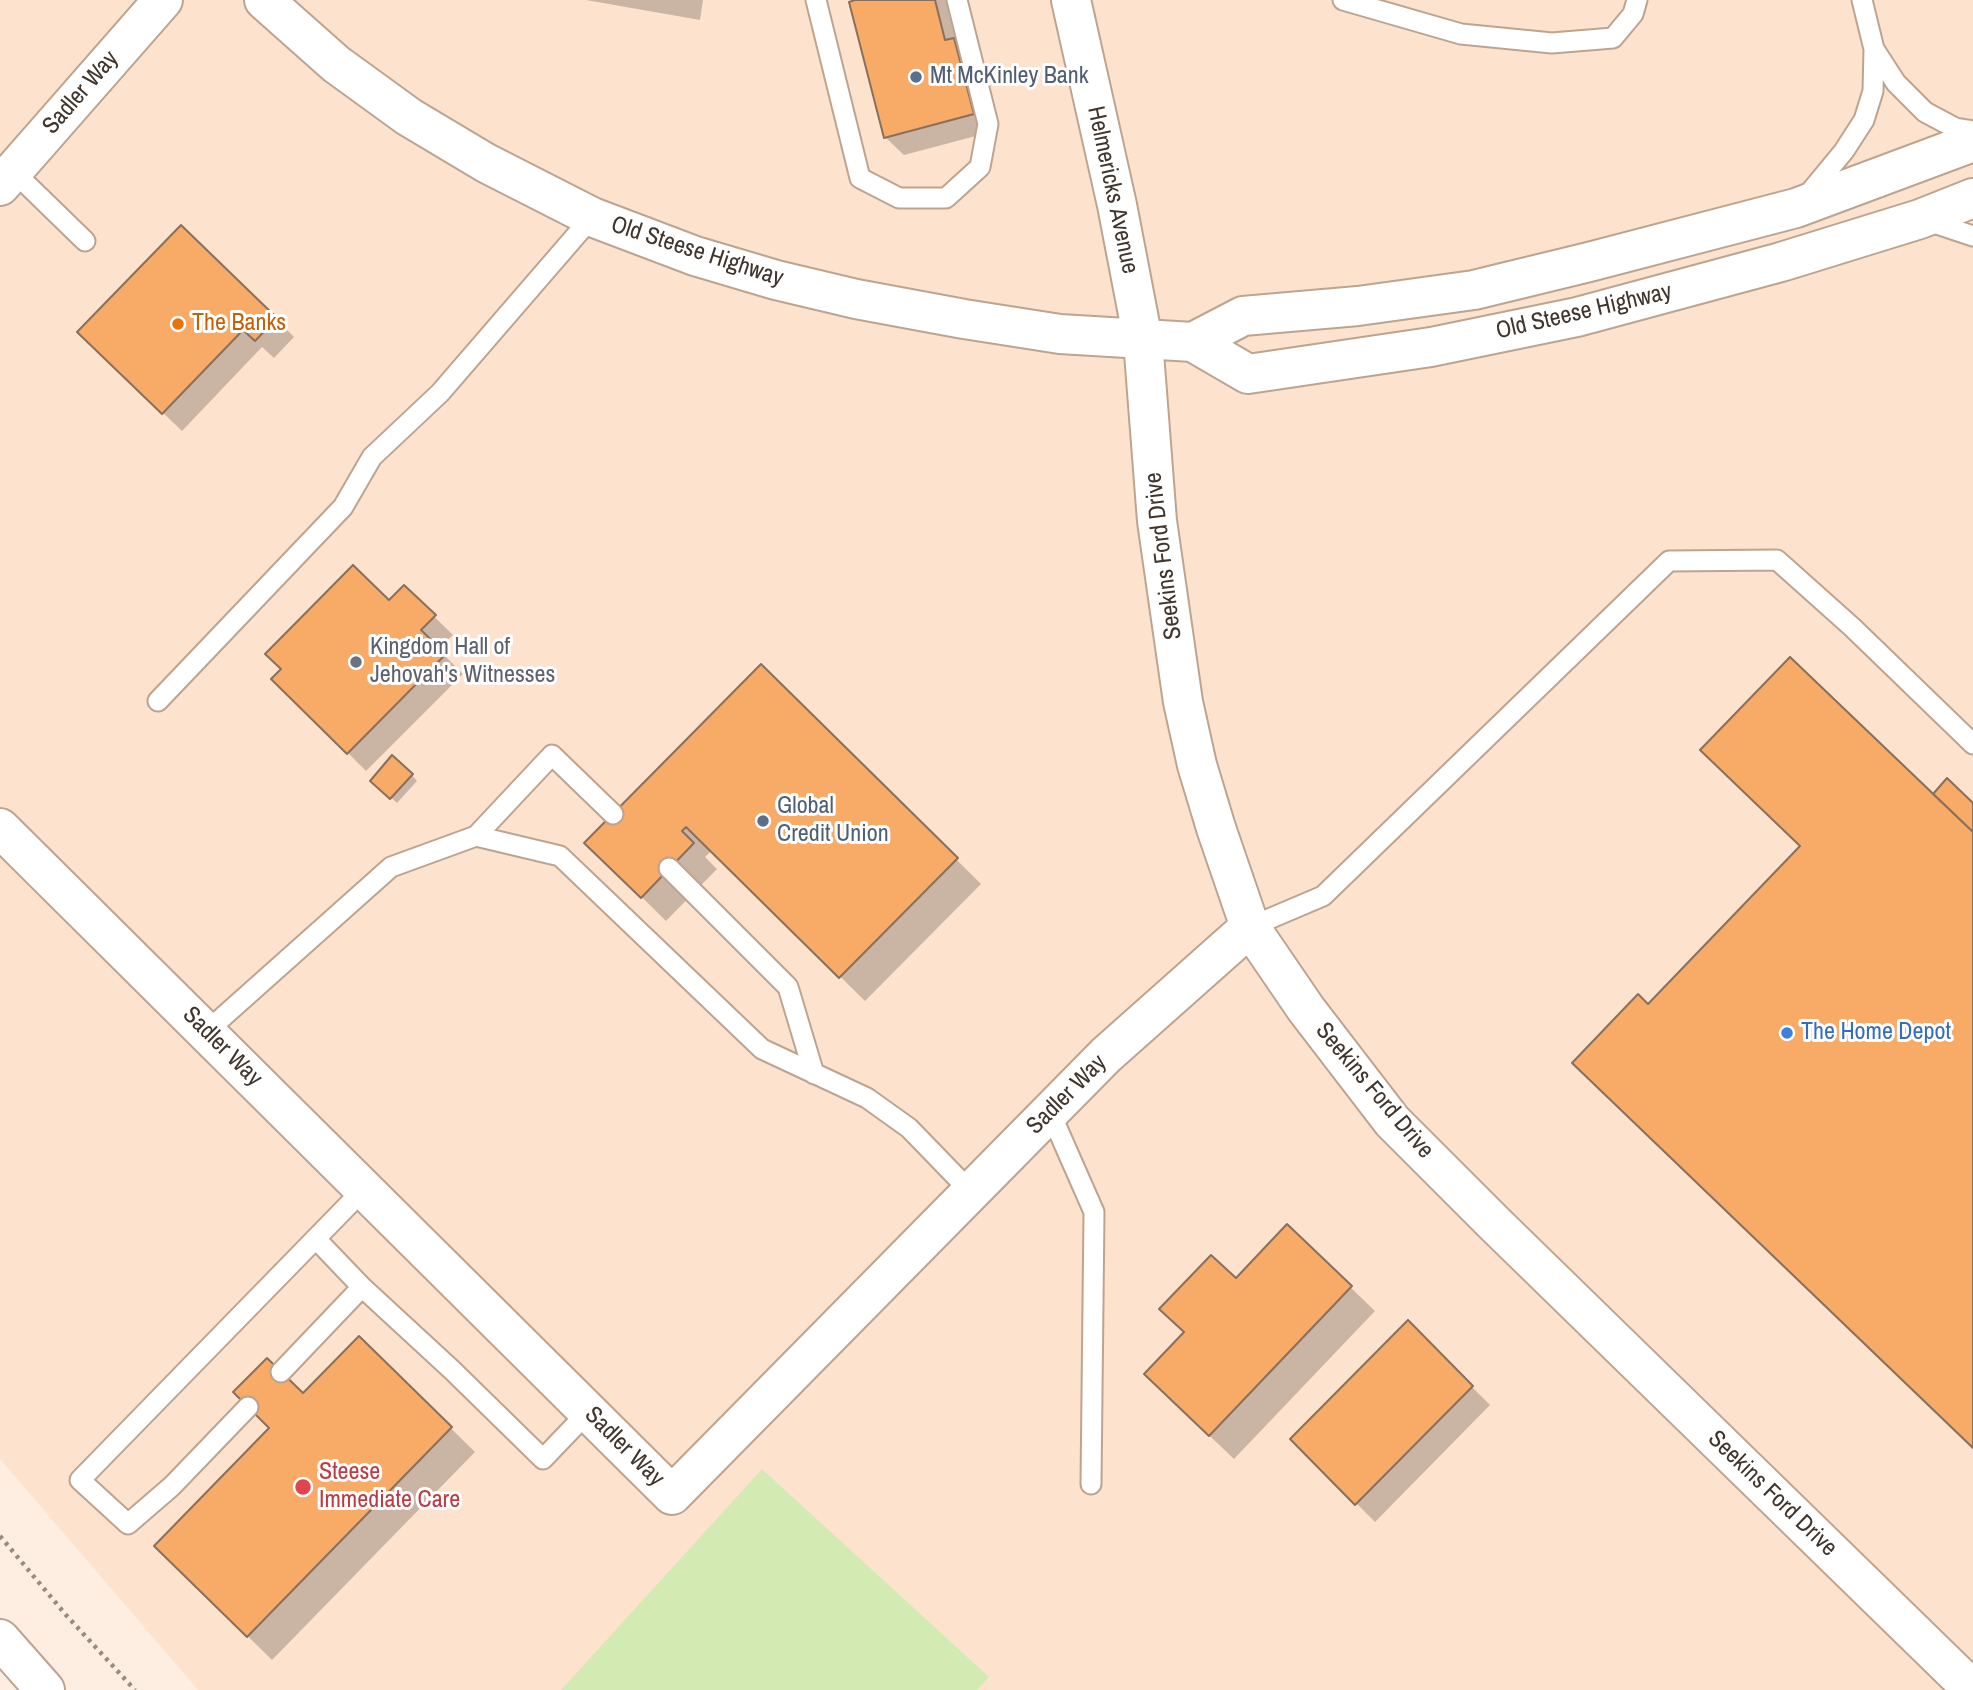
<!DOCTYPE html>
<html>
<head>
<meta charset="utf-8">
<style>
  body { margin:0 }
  canvas { display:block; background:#feeee2 }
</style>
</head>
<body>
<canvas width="1973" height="1690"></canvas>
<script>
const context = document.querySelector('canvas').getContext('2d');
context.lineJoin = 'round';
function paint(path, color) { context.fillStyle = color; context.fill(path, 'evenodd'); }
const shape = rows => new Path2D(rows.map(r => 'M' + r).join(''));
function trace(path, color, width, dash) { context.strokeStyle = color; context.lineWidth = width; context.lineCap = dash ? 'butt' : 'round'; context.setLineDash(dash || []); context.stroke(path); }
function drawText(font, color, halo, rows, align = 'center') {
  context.font = font + ' "Archivo Narrow",sans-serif'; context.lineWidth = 6; context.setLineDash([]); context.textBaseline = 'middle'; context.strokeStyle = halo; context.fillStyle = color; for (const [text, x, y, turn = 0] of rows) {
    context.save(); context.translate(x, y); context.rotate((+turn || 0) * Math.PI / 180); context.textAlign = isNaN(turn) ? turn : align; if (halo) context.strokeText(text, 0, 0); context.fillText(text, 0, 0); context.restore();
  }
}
paint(shape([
  [0,0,1973,0,1973,1690,198,1690,0,1459]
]), '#fde3ce');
paint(shape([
  [762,1469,989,1677,977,1690,561,1690]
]), '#d4eab3');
paint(shape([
  [586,0,703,0,700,20],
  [862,0,947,0,959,45,991,132,904,155,885,137],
  [276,319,294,337,274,358,262,347,182,431,98,351],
  [404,587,453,635,438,649,463,674,366,771,274,679,389,603],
  [761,666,981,884,865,1001,712,850,705,857,717,869,666,921,587,843],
  [412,775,417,781,397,803,372,780],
  [1287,1226,1375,1311,1234,1459,1171,1399,1186,1333],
  [1408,1323,1490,1405,1375,1522,1292,1439],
  [359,1338,475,1452,272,1660,156,1546]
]), '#0003');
const building = shape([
  [855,0,935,0,945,40,954,38,974,114,884,138,849,2,855,0],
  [181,225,277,318,255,341,243,330,162,414,77,332,181,225],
  [353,565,389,600,404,585,436,615,421,630,446,654,347,754,271,679,281,669,265,654,353,565],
  [1790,657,1973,832,1973,1448,1572,1063,1638,994,1648,1004,1800,846,1700,750,1790,657],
  [761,664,958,858,839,978,686,827,682,831,694,843,641,898,584,843,761,664],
  [392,755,413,774,390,799,370,781,392,755],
  [1947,778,1973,803,1973,832,1933,794,1947,778],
  [1287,1224,1352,1286,1209,1436,1144,1374,1184,1332,1159,1309,1211,1255,1236,1278,1287,1224],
  [1408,1320,1473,1386,1355,1505,1290,1439,1408,1320],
  [359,1336,452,1427,247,1637,154,1546,269,1428,233,1392,267,1358,303,1393,359,1336]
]);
paint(building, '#f8aa67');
trace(building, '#87705e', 2);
const lane = shape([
  [816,0,860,178,899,198,946,198,980,167,988,124,957,0],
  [1343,0,1461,34,1552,43,1613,38,1633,14,1637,0],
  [1874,49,1896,83,1925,112,1955,128,1973,131],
  [13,171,85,241],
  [1806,197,1844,151,1864,120,1873,91,1874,49,1862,0],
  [1925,220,1973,236],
  [158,701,343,507,372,457,440,393,592,217],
  [476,836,552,755,613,814],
  [669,868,788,987,814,1074],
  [1250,927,1323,896,1669,561,1777,560,1852,627,1973,744],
  [206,1032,391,867,476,836,560,856,762,1049,867,1098,909,1128,971,1192],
  [1050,1112,1094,1212,1091,1484],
  [316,1239,362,1287,452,1370,543,1459,588,1412],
  [281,1372,362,1287],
  [248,1407,172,1486,128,1524,80,1480,364,1189]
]);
const street = shape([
  [0,186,163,0],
  [1143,340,1157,521,1183,702,1197,765,1216,828,1250,927,1306,1009,1392,1121,1496,1225,1973,1690],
  [0,828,672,1495,1106,1055,1250,927]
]);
const secondary = shape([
  [264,0,336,64,409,117,486,163,592,217,695,256,776,280,856,299,964,319,1060,334,1193,342,1248,374,1431,347,1577,317,1781,262,1920,219,1973,198],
  [1071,0,1117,205,1143,340],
  [1193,342,1243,316,1358,306,1474,290,1589,262,1796,208,1973,142]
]);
const highway = shape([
  [0,1639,45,1690]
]);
trace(lane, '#bda491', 23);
trace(street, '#bda491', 42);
trace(secondary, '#bda491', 42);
trace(highway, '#bda491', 42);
trace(shape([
  [0,1536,66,1615,135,1690]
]), '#988b81', 4.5, [3.5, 5]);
trace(lane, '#fff', 19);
trace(street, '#fff', 38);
trace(secondary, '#fff', 38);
trace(highway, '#fff', 38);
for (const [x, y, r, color] of [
  [916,77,7,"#5c6f8a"],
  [178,324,7,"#e8710a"],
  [356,662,7,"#6b7280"],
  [763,821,7,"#5c6f8a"],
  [1787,1033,7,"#3f7fe0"],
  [303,1487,9,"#e0444e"]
]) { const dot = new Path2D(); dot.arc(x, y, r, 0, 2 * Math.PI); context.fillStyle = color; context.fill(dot); trace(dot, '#fff', 2.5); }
drawText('24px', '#4e5e75', '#fff', [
  ["Mt McKinley Bank",930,77],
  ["Global",777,807],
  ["Credit Union",777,835]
], 'left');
drawText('24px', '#3f352d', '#fff', [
  ["Sadler Way",81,93,-49],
  ["Helmericks Avenue",1112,190,78],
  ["Old Steese Highway",697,252,18],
  ["Old Steese Highway",1584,312,-13],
  ["Seekins Ford Drive",1164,556,-97],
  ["Sadler Way",222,1047,45],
  ["Seekins Ford Drive",1374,1091,50],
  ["Sadler Way",1067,1095,-45],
  ["Sadler Way",624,1447,45],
  ["Seekins Ford Drive",1772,1494,44]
]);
drawText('24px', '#c56008', '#fff', [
  ["The Banks",192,324]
], 'left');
drawText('24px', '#5b616d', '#fff', [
  ["Kingdom Hall of",370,648],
  ["Jehovah's Witnesses",370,676]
], 'left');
drawText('24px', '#366cbe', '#fff', [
  ["The Home Depot",1801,1033]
], 'left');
drawText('24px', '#be3a42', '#fff', [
  ["Steese",319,1473],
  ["Immediate Care",319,1501]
], 'left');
</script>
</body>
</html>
